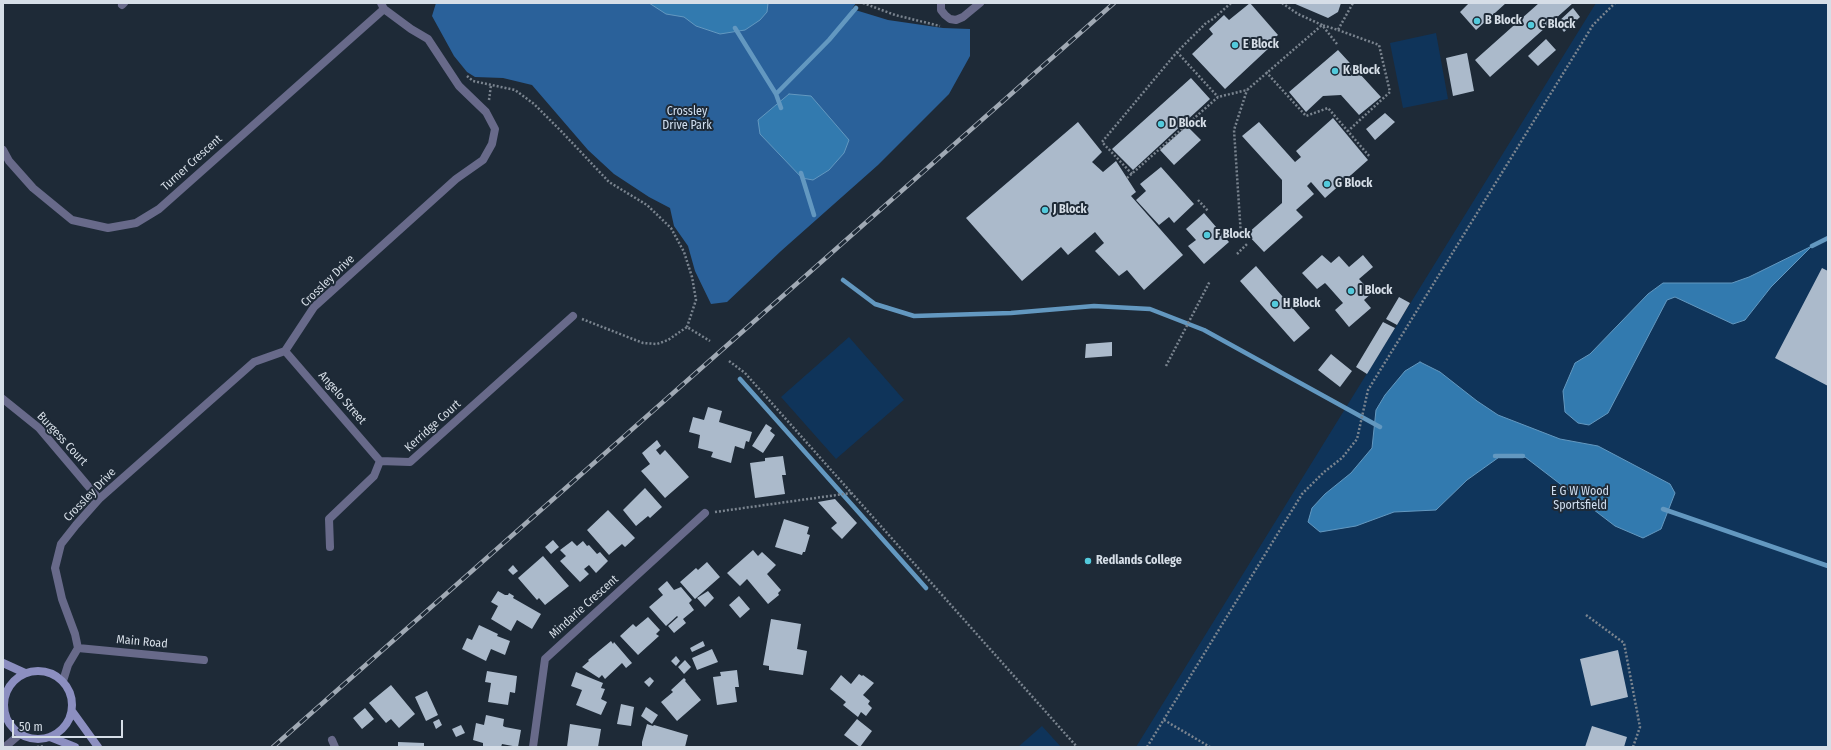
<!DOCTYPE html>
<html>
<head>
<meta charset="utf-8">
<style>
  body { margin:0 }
  #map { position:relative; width:1831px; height:750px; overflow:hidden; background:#1e2a37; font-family:"Fira Sans Condensed",sans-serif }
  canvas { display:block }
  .frame { position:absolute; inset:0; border:4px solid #d6dee7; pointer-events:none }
  .scale { position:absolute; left:12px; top:720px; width:111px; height:18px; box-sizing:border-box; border:2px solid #d6dee7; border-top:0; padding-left:5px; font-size:12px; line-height:14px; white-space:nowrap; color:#d6dee7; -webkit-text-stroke:3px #1e2a37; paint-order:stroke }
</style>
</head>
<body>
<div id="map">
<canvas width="1831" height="750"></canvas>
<div class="frame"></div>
<div class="scale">50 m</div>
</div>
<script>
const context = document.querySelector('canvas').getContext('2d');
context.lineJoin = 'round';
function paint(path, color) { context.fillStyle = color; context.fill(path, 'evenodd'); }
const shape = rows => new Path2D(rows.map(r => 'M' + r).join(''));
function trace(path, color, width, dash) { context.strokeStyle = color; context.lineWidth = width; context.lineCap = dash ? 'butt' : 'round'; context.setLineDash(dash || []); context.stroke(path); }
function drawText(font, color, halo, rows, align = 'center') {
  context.font = font + ' "Fira Sans Condensed",sans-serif'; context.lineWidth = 4; context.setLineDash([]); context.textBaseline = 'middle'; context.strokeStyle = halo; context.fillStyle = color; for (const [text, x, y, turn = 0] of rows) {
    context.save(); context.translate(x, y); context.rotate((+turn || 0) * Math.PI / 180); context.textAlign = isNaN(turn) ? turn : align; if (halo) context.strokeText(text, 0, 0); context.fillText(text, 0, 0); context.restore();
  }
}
paint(shape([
  [1596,3,1828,3,1828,747,1136,747],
  [1436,33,1448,99,1403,108,1390,43],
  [849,337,904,400,836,459,781,397],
  [1042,726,1061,747,1018,747]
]), '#0f345a');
paint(shape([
  [436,3,856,3,852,9,888,20,943,28,970,29,970,56,949,94,878,165,781,251,727,302,711,304,695,271,688,246,674,226,670,208,649,197,614,174,588,150,532,85,503,78,475,77,467,72,454,56,432,16]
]), '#2a619a');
const water = shape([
  [649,3,768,3,767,12,760,20,745,30,720,34,696,26,684,17,666,14,649,3],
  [789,94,811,96,849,140,844,153,829,170,813,180,802,178,760,134,758,120,789,94],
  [1812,246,1771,287,1745,320,1733,324,1675,297,1667,300,1608,413,1589,425,1578,423,1565,412,1563,391,1575,363,1590,354,1648,294,1663,283,1732,283,1749,277,1812,246],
  [1420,362,1440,372,1477,401,1498,415,1560,439,1598,446,1670,484,1675,493,1661,529,1643,538,1615,526,1525,457,1502,455,1467,480,1436,510,1394,512,1356,526,1320,532,1308,522,1312,508,1325,494,1351,473,1372,448,1376,410,1385,395,1405,371,1420,362]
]);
paint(water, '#327aaf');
trace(water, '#6398c0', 1);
trace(shape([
  [735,28,776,94,781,108],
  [776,94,829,40,856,8],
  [801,173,814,215],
  [1812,246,1828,238],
  [843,280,875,304,914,316,1011,313,1094,306,1150,309,1204,330,1380,427],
  [740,379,926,588],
  [1495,456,1523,456],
  [1663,509,1828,566]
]), '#6398c0', 4.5);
paint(shape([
  [1250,3,1278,35,1267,44,1270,47,1225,89,1192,54,1213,34,1209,29,1224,15,1229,20],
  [1293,3,1341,3,1338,12,1328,18],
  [1469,3,1506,3,1476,30,1460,12],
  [1539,3,1573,3,1490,77,1475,60],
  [1573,8,1580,17,1564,32,1557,23],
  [1546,39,1556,50,1538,66,1528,56],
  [1338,50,1381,97,1359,115,1341,95,1323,96,1306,112,1289,92],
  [1467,53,1474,91,1453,96,1446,58],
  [1191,78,1210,99,1133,170,1112,149],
  [1385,113,1395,122,1375,140,1366,129],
  [1333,118,1368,160,1325,198,1311,182,1307,186,1314,194,1296,210,1303,217,1264,252,1247,234,1282,203,1282,180,1242,136,1259,122,1295,162,1301,157,1296,151],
  [1078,122,1102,152,1092,162,1103,172,1116,161,1136,192,1131,196,1183,255,1144,290,1127,270,1119,276,1095,251,1104,243,1095,232,1068,255,1061,247,1022,281,966,218],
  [1187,126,1201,140,1174,165,1160,150],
  [1161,167,1194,204,1174,223,1169,217,1159,225,1136,200,1146,191,1140,184],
  [1204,213,1229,242,1204,264,1188,246,1196,240,1186,229],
  [1322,255,1331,263,1339,256,1349,267,1363,255,1373,267,1359,279,1372,293,1364,300,1371,308,1349,327,1335,310,1343,303,1327,285,1325,283,1317,289,1302,273],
  [1256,266,1310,328,1294,342,1240,281],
  [1822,268,1828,271,1828,386,1775,358],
  [1399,297,1410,303,1397,325,1386,319],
  [1383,322,1395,328,1367,374,1356,367],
  [1112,342,1112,356,1085,358,1086,344],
  [1331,354,1352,371,1340,387,1318,370],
  [708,407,722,411,719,422,752,432,749,442,746,441,744,449,735,446,731,463,711,457,713,452,698,448,700,435,689,432,693,417,704,420],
  [766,424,772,428,770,431,775,435,763,453,752,446],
  [657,440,661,446,656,450,660,455,665,450,689,477,665,498,641,471,650,464,642,453],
  [783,456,786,475,782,475,785,494,755,498,750,463,765,461,765,458],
  [645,488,662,507,650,518,648,516,636,526,623,510],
  [835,499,857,523,842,539,831,528,837,523,818,502],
  [608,510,635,538,625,547,622,544,609,555,587,530],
  [784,519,809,527,807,534,810,535,805,552,803,552,802,555,775,547],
  [553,540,559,547,551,554,545,547],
  [572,541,577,546,583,541,587,546,589,545,597,554,600,552,608,561,596,573,589,565,584,569,589,574,580,582,560,561,566,556,560,550],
  [753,550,758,556,762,552,776,565,767,574,781,590,778,593,779,595,768,604,747,579,740,586,727,573],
  [543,556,569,586,545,605,539,598,537,600,518,578],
  [707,562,720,577,695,599,680,582,696,568,698,570],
  [513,565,518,571,513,575,508,570],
  [667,581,674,590,681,587,692,600,689,603,694,610,683,619,686,623,674,633,668,626,678,617,677,616,666,626,649,607,663,595,658,589],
  [498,591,505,595,508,595,509,593,514,596,513,598,541,614,532,629,517,620,511,631,491,619,498,606,491,602],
  [708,591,714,598,705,607,697,598],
  [739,596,750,609,740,618,729,605],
  [648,617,660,630,656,634,659,636,638,655,620,636,633,624,636,627],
  [771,619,801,624,797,649,807,651,803,675,769,670,769,666,763,665],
  [479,625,498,634,497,636,510,641,505,655,491,649,486,661,462,649,467,638,472,640],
  [611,641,613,644,614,642,632,663,626,668,622,663,605,679,602,675,599,678,582,667,589,661,588,660],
  [703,641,705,646,692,652,690,648],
  [712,649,718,662,697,670,692,658],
  [1618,650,1628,697,1591,706,1580,659],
  [676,656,680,661,676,666,671,661],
  [685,660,691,667,684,674,678,667],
  [737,670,739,687,735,687,737,702,717,705,713,677,721,676,720,672],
  [487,671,517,676,515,693,510,692,508,705,488,702,491,683,485,682],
  [576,672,603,683,601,688,605,689,601,699,607,702,601,715,576,705,582,690,571,686],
  [859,674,862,676,863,675,874,683,863,695,870,701,868,704,872,708,866,716,861,712,858,717,843,705,846,702,830,689,841,675,851,684],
  [650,677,654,681,649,687,644,682],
  [684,678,686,680,685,681,701,700,677,721,661,702,673,692,671,690],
  [391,685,415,714,399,728,391,719,386,723,369,703],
  [427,691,438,715,426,721,415,697],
  [621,704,634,707,631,726,617,724],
  [646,707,658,715,652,724,641,716],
  [365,708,374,719,362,729,353,718],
  [486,715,504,719,503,726,505,727,521,730,518,747,502,744,501,747,483,747,483,743,473,740,476,723,484,725],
  [439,719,442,725,436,729,433,722],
  [857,719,872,731,860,747,844,735],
  [570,724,601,729,598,747,567,747],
  [647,724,653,726,654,725,688,735,685,747,642,747,642,742],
  [461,725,465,733,456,737,452,729],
  [1592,726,1627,737,1624,747,1585,747],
  [398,742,424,743,424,747,398,747]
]), '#abbacb');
trace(shape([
  [863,3,895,15,940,26],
  [1282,3,1298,14,1322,25,1337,44],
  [1338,30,1379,45,1390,92,1348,131],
  [1177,52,1218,97],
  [1266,72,1306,116,1328,108,1370,157],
  [467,76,473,81,515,90,534,104,562,132,609,182,647,205,671,228,684,252,692,277,696,300,687,327],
  [489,100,491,85],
  [1132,174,1102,142,1177,52,1206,23,1213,19,1231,3],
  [1127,178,1218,97,1247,90,1322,25,1338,30,1353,3],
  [1198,200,1208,211],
  [1233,238,1241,236,1234,130,1247,90],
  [1237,254,1247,244],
  [582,319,643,343,657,344,668,340,687,327,710,341],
  [729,361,745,373,1077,747],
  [1166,366,1210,281],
  [715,512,851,493],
  [1586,615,1624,643,1640,727,1633,747],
  [1164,720,1210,747],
  [37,747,44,746],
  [1147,747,1302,494,1324,472,1342,458,1357,439,1368,390,1593,25,1615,3]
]), '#7a848f', 2.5, [2, 2]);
trace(shape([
  [941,3,941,10,945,15,950,19,956,20,963,17,980,3],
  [122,5,124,3],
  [3,150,9,161,33,188,72,220,108,228,136,223,159,209,384,9],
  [285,351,380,461],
  [3,399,39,428,99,499],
  [330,547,329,519,374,476,380,461,410,462,573,316],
  [78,648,204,660],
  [63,681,68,665,78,648,75,634,62,599,55,568,61,544,76,525,99,499,254,362,285,351,314,307,456,179,483,160,492,144,495,129,486,112,459,86,428,39,411,29,384,9,381,3],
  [332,740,335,747],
  [533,747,545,659,705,513]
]), '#686a8a', 8);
trace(shape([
  [5,747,20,734]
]), '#686a8a', 8);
trace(shape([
  [3,663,25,673],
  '4 705a34 34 0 1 1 68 0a34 34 0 1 1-68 0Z',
  [72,711,98,747],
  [50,737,75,747]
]), '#8c8fc1', 8);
const rail = shape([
  [273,747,1114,3]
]);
trace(rail, '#a0a9b4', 4.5);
trace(rail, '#1e2a37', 3, [9]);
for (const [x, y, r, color] of [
  [1477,21,4,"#53cadc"],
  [1531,25,4,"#53cadc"],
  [1235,45,4,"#53cadc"],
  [1335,71,4,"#53cadc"],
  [1161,124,4,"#53cadc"],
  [1327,184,4,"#53cadc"],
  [1045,210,4,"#53cadc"],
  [1207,235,4,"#53cadc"],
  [1351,291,4,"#53cadc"],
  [1275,304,4,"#53cadc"],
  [1088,561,4,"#53cadc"]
]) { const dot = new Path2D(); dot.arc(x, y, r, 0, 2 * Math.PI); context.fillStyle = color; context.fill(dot); trace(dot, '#1e2a37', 1.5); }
drawText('bold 12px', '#d6dee7', '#1e2a37', [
  ["B Block",1485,21],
  ["C Block",1539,25],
  ["E Block",1243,45],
  ["K Block",1343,71],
  ["D Block",1169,124],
  ["G Block",1335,184],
  ["J Block",1053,210],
  ["F Block",1215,235],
  ["I Block",1359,291],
  ["H Block",1283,304],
  ["Redlands College",1096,561]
], 'left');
drawText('12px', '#d1dff0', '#1e2a37', [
  ["Crossley",687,112],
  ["Drive Park",687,126],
  ["E G W Wood",1580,492],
  ["Sportsfield",1580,506]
]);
drawText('12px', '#d6dee7', '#1e2a37', [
  ["Turner Crescent",192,163,-42],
  ["Crossley Drive",328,281,-44],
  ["Angelo Street",342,398,49],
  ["Kerridge Court",433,426,-42],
  ["Burgess Court",62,439,47],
  ["Crossley Drive",90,495,-46],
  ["Mindarie Crescent",584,607,-42],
  ["Main Road",142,642,5]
]);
</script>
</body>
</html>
